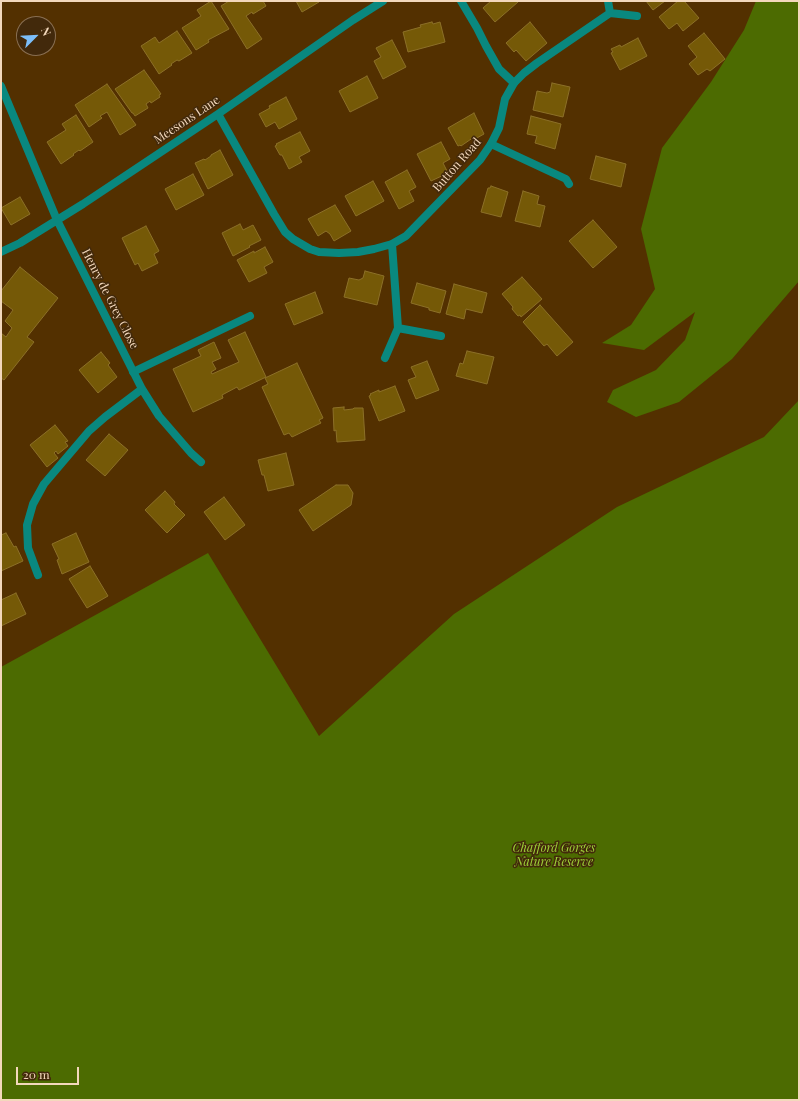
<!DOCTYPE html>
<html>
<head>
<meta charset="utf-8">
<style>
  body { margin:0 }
  #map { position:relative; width:800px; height:1101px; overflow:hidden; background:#533000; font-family:"Playfair Display",serif }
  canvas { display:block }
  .frame { position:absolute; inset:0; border:2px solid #f3d8bc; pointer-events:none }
  .north { position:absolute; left:16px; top:16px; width:40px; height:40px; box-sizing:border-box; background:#42290b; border:1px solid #896f52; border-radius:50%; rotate:66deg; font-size:11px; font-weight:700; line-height:16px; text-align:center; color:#f3d8bc }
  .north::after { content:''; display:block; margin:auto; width:14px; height:18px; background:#7cbef9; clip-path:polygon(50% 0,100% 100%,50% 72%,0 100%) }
  .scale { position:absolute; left:16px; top:1067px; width:63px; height:18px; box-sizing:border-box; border:2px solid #f3d8bc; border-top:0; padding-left:5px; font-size:12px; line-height:14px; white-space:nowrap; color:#f3d8bc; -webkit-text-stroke:3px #42290b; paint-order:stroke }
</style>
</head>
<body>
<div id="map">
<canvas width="800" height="1101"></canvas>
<div class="frame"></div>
<div class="north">N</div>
<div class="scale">20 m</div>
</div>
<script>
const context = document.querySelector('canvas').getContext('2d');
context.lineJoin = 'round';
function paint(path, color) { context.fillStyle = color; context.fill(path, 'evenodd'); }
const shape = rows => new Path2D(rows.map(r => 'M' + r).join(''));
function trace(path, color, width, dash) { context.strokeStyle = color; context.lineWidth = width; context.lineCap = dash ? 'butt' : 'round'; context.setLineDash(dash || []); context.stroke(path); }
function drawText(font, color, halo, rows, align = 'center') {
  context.font = font + ' "Playfair Display",serif'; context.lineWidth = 3; context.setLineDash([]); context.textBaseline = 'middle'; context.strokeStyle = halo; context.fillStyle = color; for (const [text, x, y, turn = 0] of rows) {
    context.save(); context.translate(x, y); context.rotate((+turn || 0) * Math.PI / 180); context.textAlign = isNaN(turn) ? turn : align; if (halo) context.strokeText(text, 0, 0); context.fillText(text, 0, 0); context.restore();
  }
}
paint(shape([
  [756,1,799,1,799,281,732,359,679,402,636,417,607,402,613,390,656,370,685,340,695,312,644,350,602,343,631,325,655,289,641,229,662,148,711,82,744,30],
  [799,400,799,1100,1,1100,1,667,208,553,319,736,454,614,617,507,764,437]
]), '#4c6b01');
const building = shape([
  [211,1,229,29,208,40,209,42,196,50,182,28,201,16,197,10,211,1],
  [229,1,263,1,266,6,253,14,252,12,246,16,262,39,247,49,221,6,229,1],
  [297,1,318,1,319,2,302,12,296,1,297,1],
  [491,1,517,1,518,2,495,22,483,8,491,1],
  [646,1,665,1,653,10,646,1],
  [678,1,684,1,699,18,683,31,677,23,669,29,659,17,678,1],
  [432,22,433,24,440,22,445,42,408,52,403,32,421,27,420,25,432,22],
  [530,22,547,43,526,61,516,50,514,52,506,43,530,22],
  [177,31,192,53,179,61,177,60,171,64,172,65,159,74,141,46,155,37,159,43,177,31],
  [704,33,725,59,710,71,707,69,698,75,689,64,697,57,688,46,704,33],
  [638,38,647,56,620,70,611,53,613,52,611,49,620,45,621,47,638,38],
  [392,40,406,67,383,79,374,61,381,57,376,48,392,40],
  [144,70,161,94,159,95,160,97,151,103,150,101,146,104,148,108,135,116,133,113,132,113,115,89,144,70],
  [367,76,378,98,350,112,339,91,367,76],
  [552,83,570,87,563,117,533,110,537,91,547,93,550,92,552,83],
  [107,84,136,125,120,135,107,112,100,116,102,118,89,127,75,105,107,84],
  [286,97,297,119,279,129,275,122,266,127,259,114,270,108,269,106,286,97],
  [474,113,484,134,475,139,474,137,461,146,460,145,458,146,448,128,474,113],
  [76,115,93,142,80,151,79,150,73,154,74,155,61,164,47,142,66,130,62,124,76,115],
  [531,116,561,124,555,149,535,143,537,136,527,134,531,116],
  [300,132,310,151,299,157,302,162,289,169,282,155,280,155,275,146,277,145,276,144,300,132],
  [441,142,450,159,443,163,448,173,431,181,417,154,441,142],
  [220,150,233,175,208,189,195,163,204,159,205,160,211,156,211,155,220,150],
  [596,156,626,164,621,187,590,179,596,156],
  [407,170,416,187,409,191,414,201,399,209,385,182,407,170],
  [193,174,204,195,176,210,165,189,193,174],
  [373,181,384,201,356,216,345,196,373,181],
  [491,186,508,192,501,217,481,212,488,188,490,188,491,186],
  [523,191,539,196,537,204,545,206,540,227,515,221,523,191],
  [20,197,30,214,11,225,1,208,20,197],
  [335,205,351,231,334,241,330,234,326,231,318,236,308,219,335,205],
  [593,220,617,247,593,268,569,241,593,220],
  [240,224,243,230,253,225,261,240,249,246,250,247,233,256,222,233,240,224],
  [146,226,159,251,154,254,158,263,142,271,138,263,135,265,122,238,146,226],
  [265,247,273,262,264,267,267,273,249,282,237,260,254,251,254,253,265,247],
  [20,267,58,298,27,337,34,342,4,380,1,378,1,333,6,337,12,328,5,321,13,310,1,301,1,291,20,267],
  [365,271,384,276,377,305,344,297,349,278,359,280,363,278,365,271],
  [522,277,542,299,521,317,520,315,518,316,512,309,513,307,502,294,522,277],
  [417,283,446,291,440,313,429,310,429,308,411,303,417,283],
  [454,284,487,293,482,313,466,309,464,319,446,314,454,284],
  [315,292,323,313,294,325,285,304,315,292],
  [540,305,573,342,557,356,547,344,544,346,523,322,540,305],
  [245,332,266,377,239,390,237,387,222,395,223,398,193,412,173,369,201,356,198,350,214,342,221,358,212,362,216,369,211,372,212,374,239,362,228,340,245,332],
  [467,351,494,357,487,384,456,376,460,363,463,364,467,351],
  [101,352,110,363,108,365,117,377,98,393,79,370,101,352],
  [427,361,439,390,416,399,408,380,416,377,411,367,427,361],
  [297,363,323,418,319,420,321,423,292,437,289,433,284,435,262,387,268,384,265,378,297,363],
  [395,386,405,411,379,421,369,396,371,395,370,394,379,390,379,392,395,386],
  [344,407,344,410,353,409,354,408,363,408,365,440,337,442,336,430,334,431,333,408,344,407],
  [55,425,68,441,65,442,68,446,58,454,56,451,54,453,58,458,47,467,30,445,55,425],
  [109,434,128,450,105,476,86,460,109,434],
  [286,453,294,485,268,491,264,475,262,475,258,460,286,453],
  [336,485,348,485,353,493,351,505,313,531,299,510,336,485],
  [165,491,175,502,174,504,185,515,167,533,145,510,165,491],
  [224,497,245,525,225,540,204,512,224,497],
  [6,533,14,547,16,546,23,561,1,571,1,535,6,533],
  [76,533,89,562,62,574,57,560,59,559,52,544,76,533],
  [90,566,108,596,87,608,69,579,90,566],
  [16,593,26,614,1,626,1,600,16,593]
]);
paint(building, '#755907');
trace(building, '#8c7028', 1);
trace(shape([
  [461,1,477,28,486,46,499,69,514,83],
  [1,86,57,220],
  [491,144,566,179,569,184],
  [133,372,250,316]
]), '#09887f', 8);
trace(shape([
  [608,1,610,13,637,16],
  [218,114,274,214,285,232,293,239,310,249,319,252,339,253,358,252,374,249,392,244,406,236,480,160,491,144,499,128,505,99,514,83,524,73,537,63,610,13],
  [57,220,142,389,159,416,191,453,201,462],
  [392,244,398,328],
  [1,252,20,243,83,204,218,114,353,20,383,1],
  [385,358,398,328,441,336],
  [38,575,28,548,27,525,33,504,44,484,89,431,105,417,142,389]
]), '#09887f', 8);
drawText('12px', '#f3d8bc', '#42290b', [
  ["Meesons Lane",187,120,-34],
  ["Button Road",457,165,-49],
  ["Henry de Grey Close",110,299,63]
]);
drawText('italic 12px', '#9fd338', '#42290b', [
  ["Chafford Gorges",554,848],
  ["Nature Reserve",554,862]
]);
</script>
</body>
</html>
